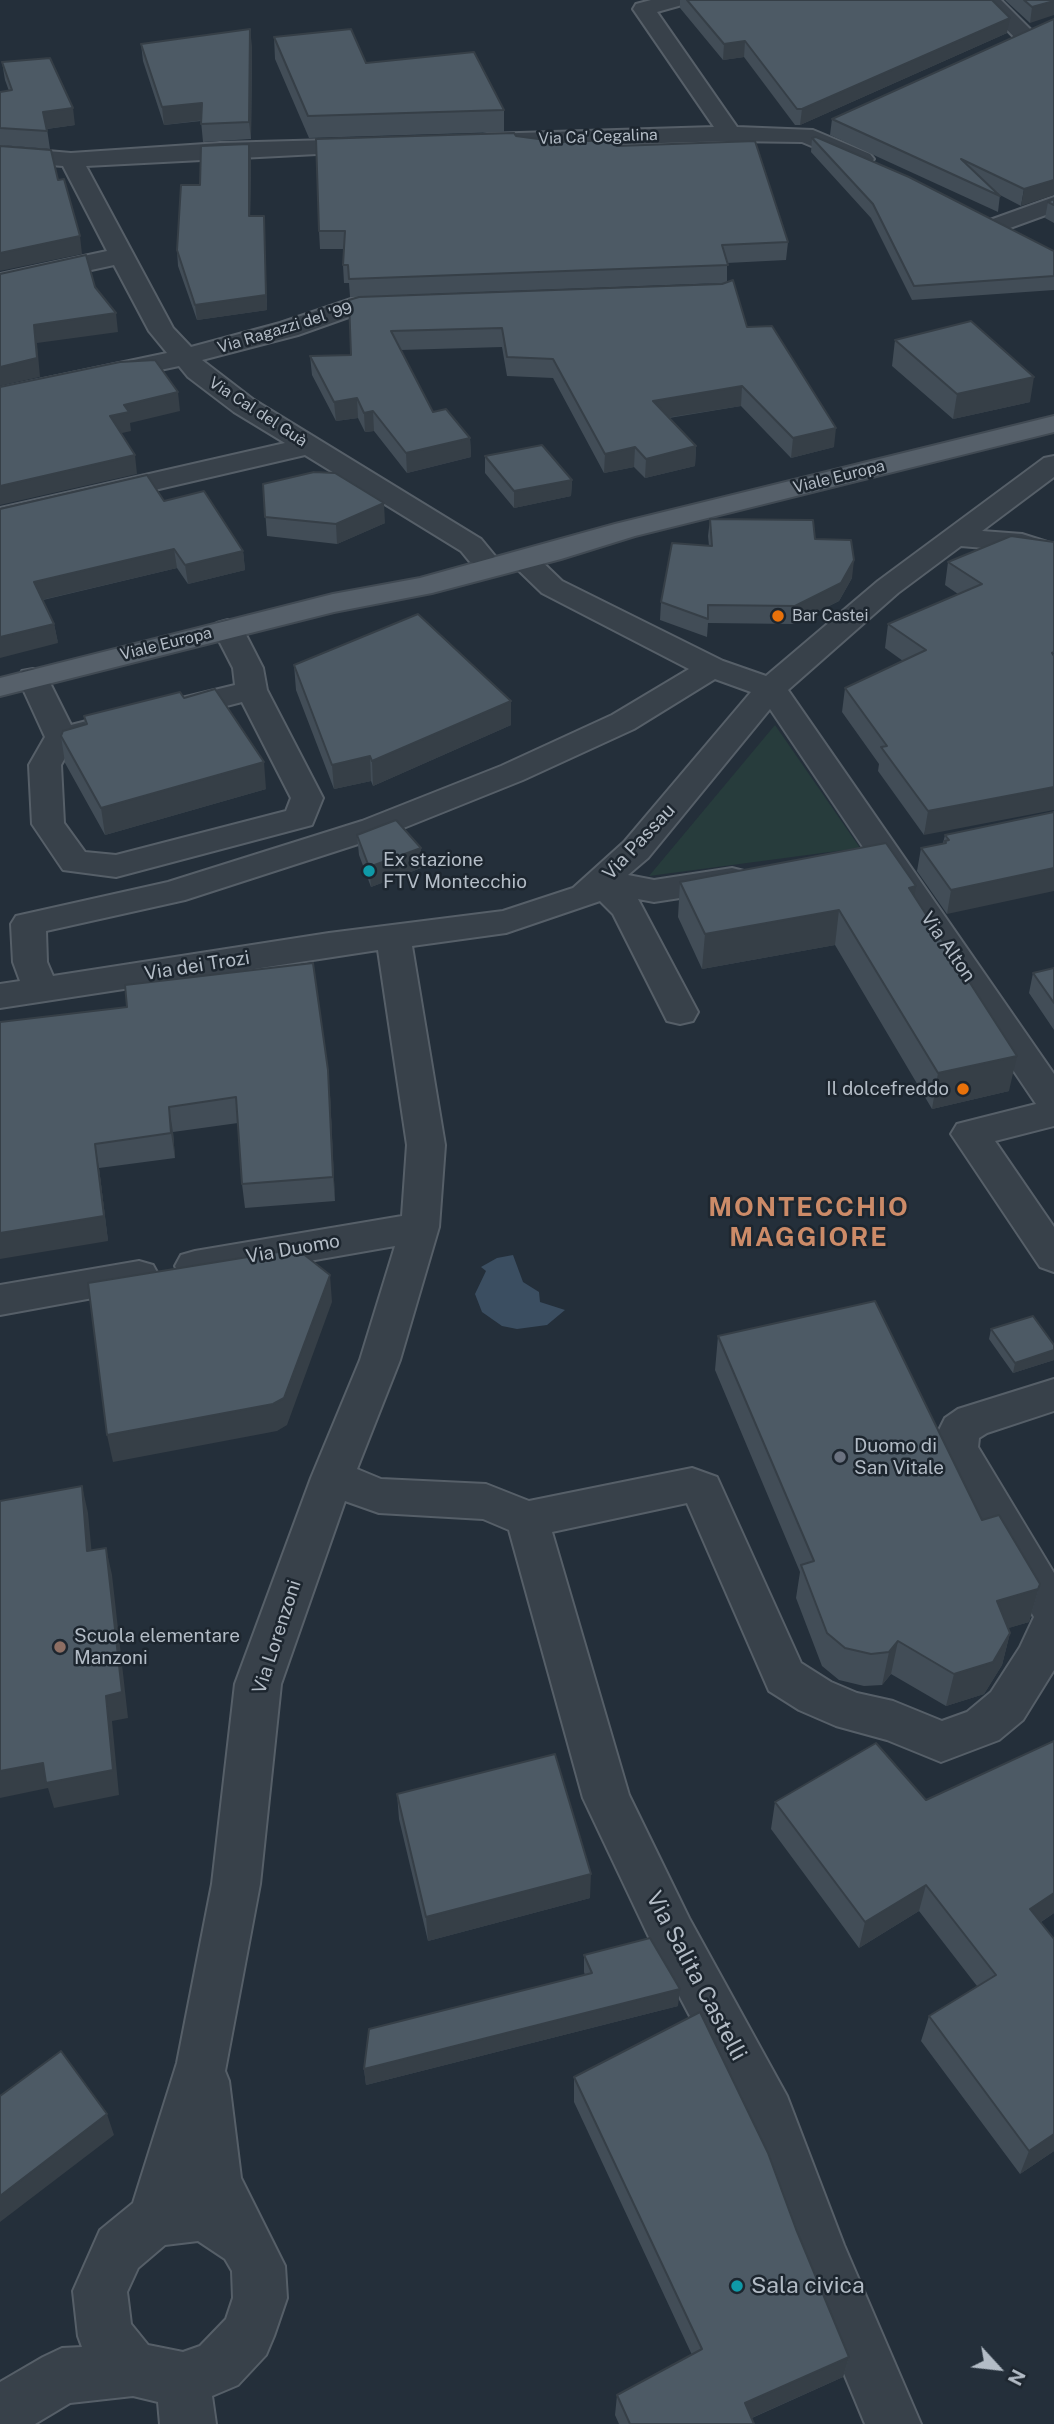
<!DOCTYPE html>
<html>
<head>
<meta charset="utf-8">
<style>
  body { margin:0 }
  #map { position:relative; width:1054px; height:2424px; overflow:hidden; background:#242f3a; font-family:"Public Sans",sans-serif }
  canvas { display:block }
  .north { position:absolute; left:963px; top:2333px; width:70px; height:70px; -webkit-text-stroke:5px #1d262f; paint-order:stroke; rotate:117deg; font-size:19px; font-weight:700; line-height:28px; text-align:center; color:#b3bcc6 }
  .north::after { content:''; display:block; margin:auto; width:24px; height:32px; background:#b3bcc6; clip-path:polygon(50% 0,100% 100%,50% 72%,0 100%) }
</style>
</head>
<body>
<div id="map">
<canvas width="1054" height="2424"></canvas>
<div class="north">N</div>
</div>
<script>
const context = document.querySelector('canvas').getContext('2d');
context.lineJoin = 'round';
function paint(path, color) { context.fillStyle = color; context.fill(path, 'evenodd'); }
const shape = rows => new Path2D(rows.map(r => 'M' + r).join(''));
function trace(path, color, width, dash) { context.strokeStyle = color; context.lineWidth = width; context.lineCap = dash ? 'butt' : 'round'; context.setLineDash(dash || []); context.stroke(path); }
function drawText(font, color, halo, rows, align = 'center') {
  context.font = font + ' "Public Sans",sans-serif'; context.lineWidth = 5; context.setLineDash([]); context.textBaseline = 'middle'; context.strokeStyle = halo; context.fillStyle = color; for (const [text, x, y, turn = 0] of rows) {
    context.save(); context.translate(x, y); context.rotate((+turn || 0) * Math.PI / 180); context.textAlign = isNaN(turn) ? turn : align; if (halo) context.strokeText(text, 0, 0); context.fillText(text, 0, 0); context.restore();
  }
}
paint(shape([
  [775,725,860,848,649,876]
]), '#273c3c');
paint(shape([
  [513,1255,523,1282,539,1292,540,1302,565,1310,547,1325,517,1329,502,1326,482,1312,475,1294,486,1271,481,1267,497,1258]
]), '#3b4e61');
const minor = shape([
  [651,0,685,0,682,5,657,12,737,127,813,130,870,154,874,159,870,164,854,164,802,142,730,141,487,148,479,146,475,141,479,136,487,134,714,127,633,9,636,4,651,0],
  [978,0,1001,0,1037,36,1034,41,1018,41,978,0],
  [367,139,375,141,379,146,375,151,86,166,173,328,191,347,280,323,357,297,403,295,412,298,416,303,412,308,360,313,298,335,202,360,254,400,481,539,495,556,490,562,480,565,470,562,461,551,305,455,0,526,0,508,285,443,234,412,188,377,179,366,0,404,0,388,167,353,149,331,114,265,0,290,0,274,107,251,63,166,0,161,0,147,71,153,220,143,367,139],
  [1054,197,1054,212,999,232,990,230,987,225,990,220,1054,197],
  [1054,456,1054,477,982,531,1022,534,1054,544,1054,563,1018,551,961,546,898,593,788,690,1054,1074,1054,1126,995,1141,1054,1227,1054,1272,1040,1267,951,1134,957,1124,1036,1104,770,709,648,858,628,875,654,880,732,868,744,871,749,879,744,887,732,890,654,902,638,899,698,1012,693,1021,680,1024,667,1021,613,914,600,901,506,933,412,946,445,1145,439,1227,400,1360,357,1469,381,1479,486,1484,529,1501,692,1468,717,1477,801,1663,831,1682,857,1693,893,1701,942,1721,967,1712,991,1692,1020,1647,1034,1617,936,1448,939,1430,945,1418,958,1409,1054,1379,1054,1411,987,1433,979,1438,978,1447,1054,1573,1054,1670,1023,1720,999,1740,941,1762,887,1740,836,1726,799,1710,769,1691,687,1503,552,1532,629,1795,689,1918,787,2096,844,2245,921,2424,865,2424,793,2251,748,2126,655,1950,583,1798,509,1530,483,1519,379,1513,345,1501,281,1684,260,1884,225,2071,229,2081,241,2178,285,2266,287,2298,274,2336,266,2355,238,2385,212,2396,216,2424,160,2424,158,2402,133,2396,70,2403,35,2424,0,2424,0,2382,43,2357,62,2348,82,2347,78,2336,73,2291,100,2230,133,2203,177,2063,212,1884,235,1684,311,1478,360,1360,395,1246,195,1281,181,1277,175,1266,181,1255,195,1251,402,1216,407,1145,378,950,0,1008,0,984,20,981,13,962,11,924,16,916,168,882,362,821,501,766,612,715,689,669,542,593,514,566,509,560,514,554,524,551,534,554,562,581,723,661,766,676,878,581,1044,458,1054,456],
  [715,679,751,692,624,842,573,888,503,911,329,933,53,976,47,962,46,931,185,900,386,835,523,780,634,729,715,679],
  [198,2241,225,2259,232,2271,233,2298,226,2319,200,2346,183,2352,148,2345,131,2324,127,2292,138,2268,165,2245,198,2241],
  [228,620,239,623,243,629,263,668,267,690,323,798,312,825,116,877,63,870,32,824,29,765,45,737,18,678,22,671,33,669,44,671,71,725,110,715,121,718,126,725,121,732,73,744,61,765,64,823,85,852,116,855,286,811,291,798,242,702,172,720,161,717,156,710,161,703,235,685,233,668,213,629,217,623,228,620],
  [139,1261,153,1265,159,1276,153,1287,0,1315,0,1285,139,1261]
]);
const major = shape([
  [1054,416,1054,432,635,536,561,559,432,593,334,612,0,696,0,678,333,594,420,578,615,524,1054,416]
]);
trace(minor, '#565f68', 4);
trace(major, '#414a53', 4);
paint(minor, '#38414a');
paint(major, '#56606a');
paint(shape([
  [680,0,992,0,1007,33,800,125,795,125,744,57,723,60,680,8],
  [1005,0,1054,0,1030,23],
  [1054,19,1021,206,1000,195,998,212,830,135,832,119],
  [274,37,366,63,504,110,504,132,309,138,275,59],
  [141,44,252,46,251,139,203,142,201,121,164,125,143,61],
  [2,62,75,125,47,129,50,149,0,145,0,92,9,91,5,80],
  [516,136,561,142,617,146,788,242,786,260,727,263,727,282,747,327,834,447,791,458,741,406,669,418,696,446,695,466,645,478,634,467,604,473,553,378,507,376,502,347,401,350,433,412,470,438,471,457,407,473,374,431,365,432,358,418,336,421,312,375,310,356,351,355,349,300,723,283,350,297,349,283,344,283,343,265,344,249,320,249,319,231],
  [812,138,1054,251,1054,290,912,300,871,218,811,152],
  [251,159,250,216,264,216,267,310,197,320,178,266,177,250,200,185],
  [1054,199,1054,223,1045,218,1048,202],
  [895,340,1030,402,953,419,892,366],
  [485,456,572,480,571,496,514,508,485,473],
  [263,484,385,523,337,544,267,536],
  [164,501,243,551,245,570,188,584,177,568,43,600,54,624,58,643,0,509],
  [710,519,815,539,852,578,839,601,793,624,708,623,707,637,660,620,661,602,709,546,708,536],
  [1011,536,924,835,878,771,879,764,842,712,845,688,903,661,885,648,888,624,958,594,945,585,948,562],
  [294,665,511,701,511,725,373,786,371,781,334,789,296,690],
  [184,698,266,789,105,835,65,763,61,736,85,725,84,716],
  [1054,812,947,914,917,871,921,848,943,843,945,835],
  [357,835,421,868,371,887,359,855],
  [680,882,914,897,1009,1091,932,1109,835,945,702,969,678,917],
  [1054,968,1054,1030,1029,993,1033,973],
  [0,1022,330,1095,335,1201,245,1208,242,1184,238,1123,173,1132,175,1158,99,1168,108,1241],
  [991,1329,1054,1345,1054,1360,1013,1373,989,1339],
  [718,1336,982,1520,1040,1584,1029,1622,1008,1628,1010,1633,1002,1665,984,1694,946,1706,891,1674,882,1685,864,1686,839,1680,822,1666,796,1598,800,1572,715,1370],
  [1054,1741,1054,1913,1041,1922,1054,2151,1020,2174,921,2041,929,2016,977,1986,919,1911,859,1948,771,1829,775,1802,926,1800],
  [397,1794,590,1898,428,1941,399,1819],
  [584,1955,678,2006,366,2085,364,2069,585,1975,584,1972],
  [574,2077,796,2229,849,2357,843,2377,752,2418,754,2424,619,2424,615,2415,617,2395,692,2355,574,2102]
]), '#424d57');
paint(shape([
  [1054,1,1054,15,1030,23,1032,7],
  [1010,18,1007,33,800,125,802,109],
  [250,29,252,46,251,139,249,122],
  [745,41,744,57,723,60,724,44],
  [202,103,204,120,164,125,162,107],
  [73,108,75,125,46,129,43,112],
  [249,144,251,159,250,232,249,216],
  [1054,180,1054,195,1021,206,1024,189],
  [264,216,267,310,197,320,195,305],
  [80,236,82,254,0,271,0,253],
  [116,313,118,332,37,343,40,377,0,386,0,367,34,325],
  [1034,377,1030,402,953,419,957,394],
  [742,386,741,406,652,420,653,401],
  [178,392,180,411,130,423,131,431,113,435,110,416,124,405],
  [357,398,358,418,336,421,334,402],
  [373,411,374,431,365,432,364,413],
  [836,428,834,447,791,458,793,438],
  [470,438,471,457,407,473,406,453],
  [696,446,695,466,645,478,646,459],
  [635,447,634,467,604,473,605,454],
  [135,455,137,474,0,505,0,486],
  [572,480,571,496,514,508,514,491],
  [384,503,385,523,337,544,336,524],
  [174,549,177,568,37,601,34,582],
  [243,551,245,570,188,584,185,565],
  [854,560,852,578,839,601,793,624,795,606],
  [54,624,58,643,0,658,0,637],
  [511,701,511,725,373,786,372,761],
  [370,756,371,781,334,789,332,765],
  [264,762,266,789,105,835,101,808],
  [1054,787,1054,810,924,835,928,811],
  [421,848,421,868,371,887,369,867],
  [1054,868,1054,891,947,914,951,890],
  [916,886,910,922,909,888],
  [839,910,835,945,702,969,705,934],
  [1017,1056,1009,1091,932,1109,938,1073],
  [328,1070,330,1095,335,1201,333,1177],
  [169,1107,173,1132,175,1158,171,1133],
  [95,1144,99,1168,108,1241,0,1259,0,1233],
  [330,1275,332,1302,287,1425,277,1431,113,1462,107,1435],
  [1054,1350,1054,1360,1013,1373,1015,1363],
  [82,1486,88,1513,94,1577,87,1551],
  [106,1548,112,1575,128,1718,112,1721,119,1795,54,1808,48,1788,0,1798,0,1771,106,1696],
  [1040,1584,1029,1622,989,1634,997,1601],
  [1010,1633,1002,1665,984,1694,946,1706,954,1674],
  [898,1641,891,1674,882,1685,889,1652],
  [591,1874,590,1898,428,1941,426,1917],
  [926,1885,919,1911,859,1948,865,1922],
  [1054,1893,1054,1913,1021,1935,1030,1909],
  [680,1989,678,2006,366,2085,364,2069],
  [107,2114,114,2135,0,2222,0,2196],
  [1054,2134,1054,2151,1020,2174,1029,2151],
  [849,2357,843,2377,740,2423,745,2403]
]), '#363f47');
const building = shape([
  [687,0,992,0,1010,18,802,109,797,109,745,41,724,44,687,0],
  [1024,0,1054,0,1054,1,1032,7,1024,0],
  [1054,19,1054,180,1024,189,961,159,1000,196,832,119,1054,19],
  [250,29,249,122,201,124,202,103,162,107,141,44,250,29],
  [351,29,366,63,474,52,504,110,308,116,274,37,351,29],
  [50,58,73,108,43,112,47,131,0,128,0,92,12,90,2,62,50,58],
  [514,133,516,136,561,142,615,140,617,146,755,141,788,242,722,245,728,265,349,279,348,265,343,265,345,231,319,231,316,139,514,133],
  [816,137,909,177,1054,251,1054,276,914,286,873,204,812,138,816,137],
  [249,144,249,216,264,216,266,295,195,305,177,250,181,185,200,185,201,146,249,144],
  [0,146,51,150,58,180,64,179,80,236,0,253,0,146],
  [1054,199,1054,205,1048,202,1054,199],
  [86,255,95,287,116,313,34,325,37,358,0,367,0,274,86,255],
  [733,280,747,327,772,326,836,428,793,438,742,386,653,401,696,446,646,459,635,447,605,454,553,359,507,357,502,328,391,331,433,412,446,409,470,438,406,453,373,411,364,413,357,398,334,402,310,356,351,355,349,300,359,297,722,284,733,280],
  [971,321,1034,377,957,394,895,340,971,321],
  [155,360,178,392,124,405,129,412,110,416,135,455,0,486,0,387,120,362,155,360],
  [542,445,572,480,514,491,485,456,542,445],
  [314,472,335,473,384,503,336,524,265,517,263,484,314,472],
  [147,475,164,501,204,491,243,551,185,565,174,549,34,582,54,624,0,637,0,509,147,475],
  [710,519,813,520,815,539,851,540,854,560,841,583,795,606,708,605,708,619,661,602,672,543,712,546,710,519],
  [1011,536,1054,542,1054,652,1052,653,1054,656,1054,787,928,811,881,747,887,746,845,688,926,650,888,624,982,584,948,562,1011,536],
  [418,614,511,701,372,761,370,756,332,765,294,665,418,614],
  [215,689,264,762,101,808,61,736,63,731,87,724,84,716,180,692,184,698,215,689],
  [1054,812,1054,868,951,890,921,848,946,843,945,841,949,840,945,835,1054,812],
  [396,820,421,848,369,867,357,835,396,820],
  [886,843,916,886,909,888,1017,1056,938,1073,839,910,705,934,680,882,886,843],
  [313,963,328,1070,333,1177,242,1184,236,1097,169,1107,171,1133,95,1144,104,1216,0,1233,0,1022,127,1007,125,985,313,963],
  [1054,968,1054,1003,1033,973,1054,968],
  [297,1249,330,1275,284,1398,273,1404,107,1435,88,1283,297,1249],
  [875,1301,982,1520,999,1515,1040,1584,1038,1589,997,1601,1010,1633,993,1662,954,1674,898,1641,889,1652,871,1654,845,1648,827,1633,801,1565,814,1561,718,1336,875,1301],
  [1033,1316,1054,1345,1054,1350,1015,1363,991,1329,1033,1316],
  [82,1486,87,1551,106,1548,122,1692,106,1696,113,1770,46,1783,43,1763,0,1771,0,1501,82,1486],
  [1054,1741,1054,1893,1030,1909,1054,1939,1054,2134,1029,2151,929,2016,996,1975,926,1885,865,1922,775,1802,876,1743,926,1800,1054,1741],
  [555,1754,591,1874,426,1917,397,1794,555,1754],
  [650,1938,680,1989,364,2069,369,2029,592,1973,584,1955,650,1938],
  [700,2012,768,2153,796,2229,849,2357,745,2403,754,2424,630,2424,617,2395,702,2349,574,2077,700,2012],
  [61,2051,107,2114,0,2196,0,2096,61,2051]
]);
paint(building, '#4d5a65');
trace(building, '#363f47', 2);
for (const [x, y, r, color] of [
  [778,616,7,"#e8710a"],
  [369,871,7,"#0f9aa8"],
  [963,1089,7,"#e8710a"],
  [840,1457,7,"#6b7280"],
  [60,1647,7,"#8d6e63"],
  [737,2286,7,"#0f9aa8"]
]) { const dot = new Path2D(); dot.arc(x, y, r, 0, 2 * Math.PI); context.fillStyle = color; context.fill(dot); trace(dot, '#1d262f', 2.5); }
drawText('16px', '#b3bcc6', '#1d262f', [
  ["Via Ca' Cegalina",598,137,-2],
  ["Via Ragazzi del '99",285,328,-17],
  ["Via Cal del Guà",258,412,33],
  ["Viale Europa",839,477,-14],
  ["Viale Europa",166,644,-14]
]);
drawText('16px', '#b3bcc6', '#1d262f', [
  ["Bar Castei",792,616]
], 'left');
drawText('19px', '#b3bcc6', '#1d262f', [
  ["Via Passau",639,842,-47],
  ["Via Alton",948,947,55],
  ["Via dei Trozi",197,966,-9],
  ["Via Duomo",293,1249,-10],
  ["Via Lorenzoni",277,1637,-72]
]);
drawText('19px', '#b3bcc6', '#1d262f', [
  ["Ex stazione",383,860],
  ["FTV Montecchio",383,882],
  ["Il dolcefreddo",949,1089,"right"],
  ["Duomo di",854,1446],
  ["San Vitale",854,1468],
  ["Scuola elementare",74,1636],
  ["Manzoni",74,1658]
], 'left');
drawText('23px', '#b3bcc6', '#1d262f', [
  ["Via Salita Castelli",696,1976,62]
]);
drawText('23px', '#b3bcc6', '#1d262f', [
  ["Sala civica",751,2286]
], 'left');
context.letterSpacing = '2px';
drawText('bold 26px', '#cc8b68', '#1d262f', [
  ["MONTECCHIO",809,1208],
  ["MAGGIORE",809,1238]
]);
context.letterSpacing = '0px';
</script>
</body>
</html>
